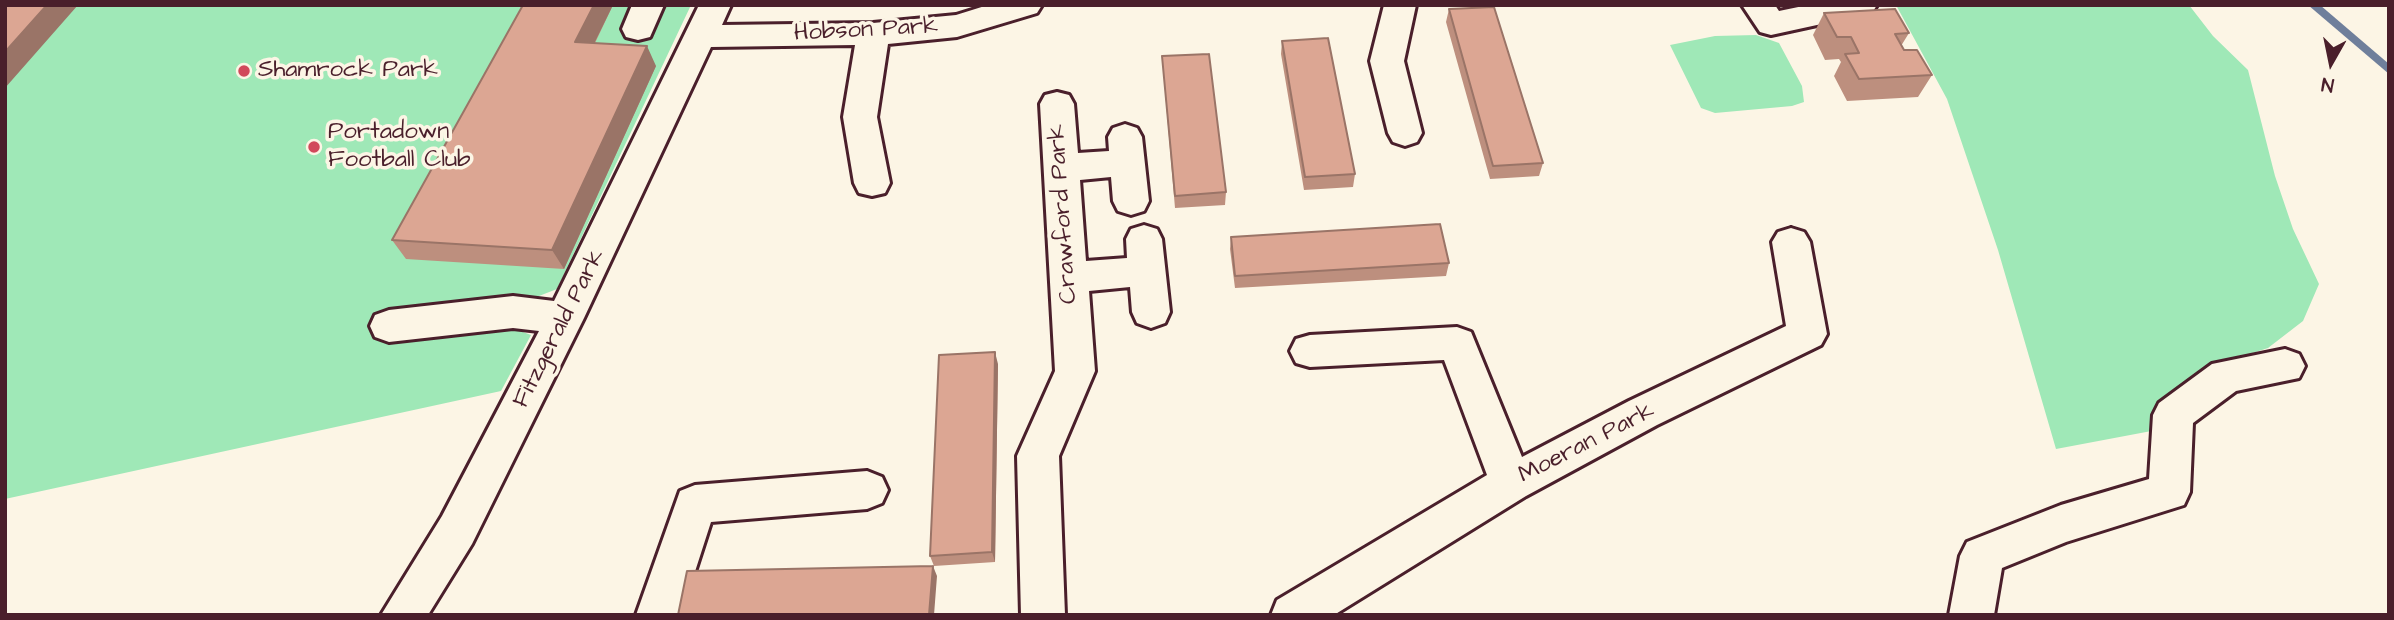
<!DOCTYPE html>
<html>
<head>
<meta charset="utf-8">
<style>
  body { margin:0 }
  #map { position:relative; width:2394px; height:620px; overflow:hidden; background:#fcf5e5; font-family:"Architects Daughter",sans-serif }
  canvas { display:block }
  .frame { position:absolute; inset:0; border:7px solid #4a1f2b; pointer-events:none }
  .north { position:absolute; left:2296px; top:28px; width:70px; height:70px; -webkit-text-stroke:5px #fcf5e5; paint-order:stroke; rotate:189deg; font-size:19px; font-weight:700; line-height:28px; text-align:center; color:#4a1f2b }
  .north::after { content:''; display:block; margin:auto; width:24px; height:32px; background:#4a1f2b; clip-path:polygon(50% 0,100% 100%,50% 72%,0 100%) }
</style>
</head>
<body>
<div id="map">
<canvas width="2394" height="620"></canvas>
<div class="frame"></div>
<div class="north">N</div>
</div>
<script>
const context = document.querySelector('canvas').getContext('2d');
context.lineJoin = 'round';
function paint(path, color) { context.fillStyle = color; context.fill(path, 'evenodd'); }
const shape = rows => new Path2D(rows.map(r => 'M' + r).join(''));
function trace(path, color, width, dash) { context.strokeStyle = color; context.lineWidth = width; context.lineCap = dash ? 'butt' : 'round'; context.setLineDash(dash || []); context.stroke(path); }
function drawText(font, color, halo, rows, align = 'center') {
  context.font = font + ' "Architects Daughter",sans-serif'; context.lineWidth = 7; context.setLineDash([]); context.textBaseline = 'middle'; context.strokeStyle = halo; context.fillStyle = color; for (const [text, x, y, turn = 0] of rows) {
    context.save(); context.translate(x, y); context.rotate((+turn || 0) * Math.PI / 180); context.textAlign = isNaN(turn) ? turn : align; if (halo) context.strokeText(text, 0, 0); context.fillText(text, 0, 0); context.restore();
  }
}
paint(shape([
  [5,5,691,5,557,289,521,303,507,326,531,335,501,391,5,499],
  [1896,5,2189,5,2213,36,2248,70,2275,176,2293,229,2319,284,2303,321,2268,348,2213,366,2162,429,2056,449,1998,250,1947,99],
  [1756,35,1779,43,1802,86,1804,102,1792,106,1715,113,1701,108,1670,45,1715,36]
]), '#9fe8b7');
paint(shape([
  [2308,5,2320,5,2389,64,2389,74,2308,5]
]), '#6f7f9b');
const minor = shape([
  [632,5,664,5,650,37,638,40,626,37,622,29,632,5],
  [699,5,731,5,722,25,873,23,956,15,988,5,1042,5,1037,13,957,37,888,44,877,117,890,183,885,193,872,196,859,193,854,183,843,117,855,45,711,47,584,318,472,544,428,615,381,615,442,516,539,331,513,328,389,342,375,337,370,326,375,315,389,310,513,296,554,301,699,5],
  [1384,5,1416,5,1404,61,1422,133,1417,142,1405,146,1393,142,1388,133,1370,61,1384,5],
  [1742,5,1775,5,1779,11,1808,5,1877,5,1872,13,1771,35,1760,32,1742,5],
  [1057,92,1069,95,1074,104,1078,153,1109,151,1108,137,1113,128,1125,124,1137,128,1142,137,1149,201,1144,211,1131,215,1118,211,1113,201,1111,177,1080,180,1086,261,1127,258,1126,239,1131,229,1144,225,1157,229,1162,239,1170,312,1165,323,1151,328,1137,323,1132,312,1130,287,1089,291,1095,371,1059,456,1065,615,1021,615,1017,456,1055,371,1040,104,1045,95,1057,92],
  [1791,228,1804,232,1810,242,1827,334,1821,345,1657,425,1526,496,1334,615,1271,615,1277,600,1487,475,1444,360,1310,367,1296,363,1290,351,1296,339,1310,335,1457,327,1471,332,1522,457,1629,401,1786,326,1772,242,1778,232,1791,228],
  [2285,349,2299,354,2305,366,2299,378,2236,391,2193,423,2190,492,2184,505,2066,542,2002,568,1994,615,1949,615,1960,556,1967,542,2061,505,2149,479,2153,415,2159,403,2212,364,2285,349],
  [867,471,882,477,888,490,882,503,867,509,711,522,681,615,636,615,680,491,695,485,867,471]
]);
trace(minor, '#4a1f2b', 6);
paint(minor, '#fcf5e5');
paint(shape([
  [523,5,613,5,595,43,656,66,564,269,406,259,392,240],
  [1449,9,1543,163,1539,176,1490,179,1446,22],
  [1824,13,1909,33,1901,46,1904,50,1932,75,1918,97,1847,101,1834,76,1841,62,1839,59,1825,60,1813,35],
  [1282,41,1355,174,1353,187,1304,190,1281,54],
  [1162,56,1226,192,1225,205,1175,208],
  [1231,237,1449,263,1446,276,1235,288,1230,249],
  [998,364,995,562,934,566,930,556]
]), '#bd8f7e');
paint(shape([
  [47,5,78,5,5,88,5,52],
  [594,5,613,5,585,62,575,42],
  [647,46,656,66,564,269,552,250],
  [995,352,998,364,995,562,992,552],
  [933,566,937,576,934,615,929,615]
]), '#9a7467');
const building = shape([
  [5,5,47,5,5,52,5,5],
  [523,5,594,5,575,42,647,46,552,250,392,240,523,5],
  [1494,7,1543,163,1493,166,1449,9,1494,7],
  [1895,9,1909,33,1895,34,1904,50,1917,50,1932,75,1859,79,1845,54,1859,53,1851,37,1837,37,1824,13,1895,9],
  [1328,38,1355,174,1305,177,1282,41,1328,38],
  [1209,54,1226,192,1175,196,1162,56,1209,54],
  [1440,224,1449,263,1235,276,1231,237,1440,224],
  [995,352,992,552,930,556,939,355,995,352],
  [933,566,929,615,678,615,687,571,933,566]
]);
paint(building, '#dca693');
trace(building, '#9a7467', 2);
for (const [x, y, r, color] of [
  [244,71,7,"#d1495b"],
  [314,147,7,"#d1495b"]
]) { const dot = new Path2D(); dot.arc(x, y, r, 0, 2 * Math.PI); context.fillStyle = color; context.fill(dot); trace(dot, '#fcf5e5', 2.5); }
drawText('24px', '#4a1f2b', '#fcf5e5', [
  ["Hobson Park",866,31,-3],
  ["Crawford Park",1064,214,-94],
  ["Fitzgerald Park",560,329,-63],
  ["Moeran Park",1587,444,-27]
]);
drawText('24px', '#4a1f2b', '#fcf5e5', [
  ["Shamrock Park",258,71],
  ["Portadown",328,133],
  ["Football Club",328,161]
], 'left');
</script>
</body>
</html>
